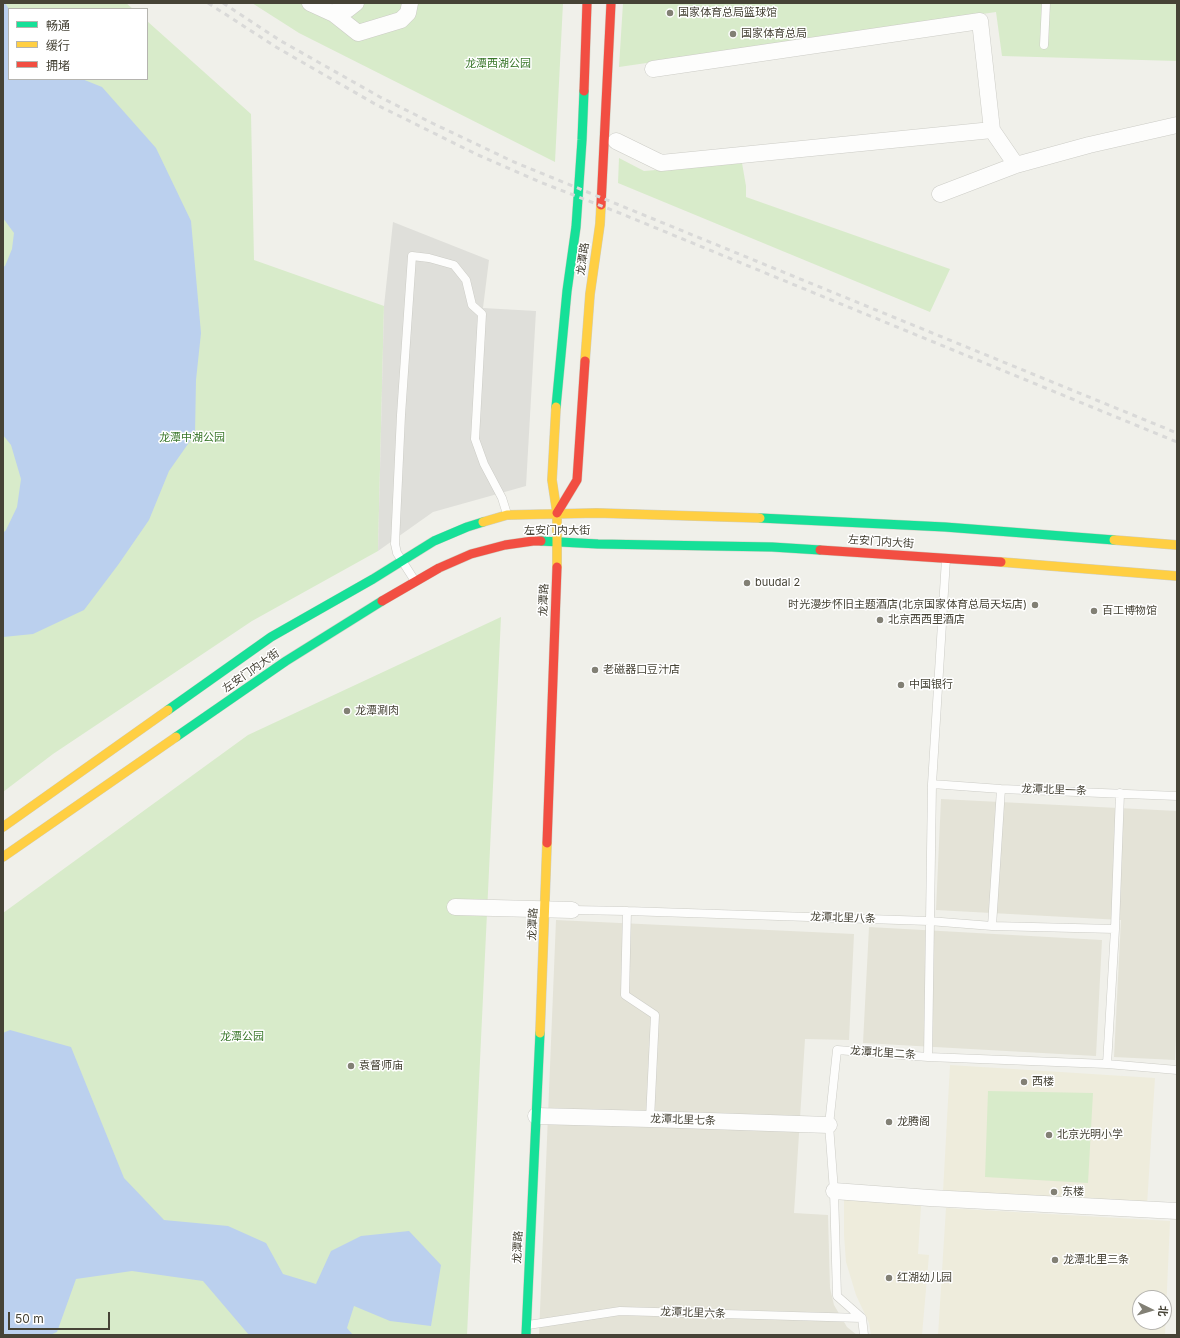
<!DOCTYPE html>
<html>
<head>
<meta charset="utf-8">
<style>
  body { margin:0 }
  #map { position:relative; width:1180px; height:1338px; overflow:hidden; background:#f0f0ea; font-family:Inter,"Noto Sans SC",sans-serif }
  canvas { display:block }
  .frame { position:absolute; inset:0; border:4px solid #464336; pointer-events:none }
  .legend { position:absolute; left:8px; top:8px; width:140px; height:72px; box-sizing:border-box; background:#fff; border:1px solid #b5b4af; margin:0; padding:5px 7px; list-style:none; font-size:12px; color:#464336 }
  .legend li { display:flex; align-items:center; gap:8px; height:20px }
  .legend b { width:20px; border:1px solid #b5b4af }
  .north { position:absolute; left:1132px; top:1290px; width:40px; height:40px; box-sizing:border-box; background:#fff; border:1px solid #b5b4af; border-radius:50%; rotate:95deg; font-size:11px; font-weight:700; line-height:16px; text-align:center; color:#464336 }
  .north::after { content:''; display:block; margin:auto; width:14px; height:18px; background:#828075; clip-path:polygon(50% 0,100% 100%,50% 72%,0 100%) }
  .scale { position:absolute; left:8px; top:1312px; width:102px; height:18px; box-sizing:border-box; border:2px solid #464336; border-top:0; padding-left:5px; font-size:12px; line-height:14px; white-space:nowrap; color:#464336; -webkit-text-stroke:3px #fff; paint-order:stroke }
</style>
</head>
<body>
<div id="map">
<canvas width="1180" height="1338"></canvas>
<div class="frame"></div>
<ul class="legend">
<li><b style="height:5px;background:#16e098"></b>畅通</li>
<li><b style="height:5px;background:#ffcf43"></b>缓行</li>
<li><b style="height:5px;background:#f24e42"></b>拥堵</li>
</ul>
<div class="north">北</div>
<div class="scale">50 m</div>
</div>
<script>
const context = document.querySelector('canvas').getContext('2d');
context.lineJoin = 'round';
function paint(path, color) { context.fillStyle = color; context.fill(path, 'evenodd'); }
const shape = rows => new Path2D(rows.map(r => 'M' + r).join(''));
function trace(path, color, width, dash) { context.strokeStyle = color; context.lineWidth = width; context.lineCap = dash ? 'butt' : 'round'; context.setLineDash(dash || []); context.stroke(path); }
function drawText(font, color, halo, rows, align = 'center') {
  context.font = font + ' Inter,"Noto Sans SC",sans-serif'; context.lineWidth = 3; context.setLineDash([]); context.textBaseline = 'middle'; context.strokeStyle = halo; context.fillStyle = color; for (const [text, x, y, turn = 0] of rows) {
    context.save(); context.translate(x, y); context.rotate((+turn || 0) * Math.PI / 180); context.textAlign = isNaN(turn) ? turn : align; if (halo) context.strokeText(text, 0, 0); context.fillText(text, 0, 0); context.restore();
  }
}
paint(shape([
  [941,799,1177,811,1177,1013,1175,1060,1114,1057,1121,920,936,910],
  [556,920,854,934,849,1040,805,1039,794,1213,828,1215,830,1288,834,1305,847,1327,857,1335,539,1335],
  [869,927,1102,940,1096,1056,863,1043]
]), '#e4e3d7');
paint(shape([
  [950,1065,1155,1078,1147,1205,943,1192],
  [844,1199,921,1206,918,1254,929,1255,922,1335,871,1335,869,1323,856,1295,846,1262,844,1235],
  [946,1208,1170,1221,1165,1335,938,1335],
  [1140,1298,1164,1298,1164,1322,1140,1322]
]), '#eeecdc');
paint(shape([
  [3,3,126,3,133,9,9,9,9,79,147,79,147,21,251,114,254,260,384,306,378,551,252,621,53,754,3,792],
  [252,3,563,3,555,162,299,33],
  [623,3,1177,3,1177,61,1002,56,996,12,619,67],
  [619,158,644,171,742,163,746,186,746,197,950,269,930,312,618,183],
  [501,617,467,1335,3,1335,3,913,248,735],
  [988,1091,1093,1093,1088,1183,985,1177]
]), '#d8ebca');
paint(shape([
  [393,222,489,260,483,308,536,311,526,486,433,512,378,551,384,306]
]), '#dfdfda');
paint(shape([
  [3,3,5,3,9,9,9,79,82,79,102,87,156,148,191,221,201,333,196,380,195,434,169,471,149,520,118,565,84,610,33,634,3,637,3,533,6,530,17,507,21,479,11,445,3,435,3,267,5,266,12,249,14,233,3,218],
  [10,1030,71,1047,124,1178,164,1220,228,1226,266,1243,283,1274,316,1284,331,1251,361,1236,409,1231,441,1265,431,1326,390,1321,354,1306,347,1328,353,1335,249,1335,203,1281,132,1271,76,1279,57,1332,50,1335,3,1335,3,1033]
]), '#bbd0ee');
const lane = shape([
  [1044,45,1046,3],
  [415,581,397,553,395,544,401,415,412,256,429,258,454,265,466,280,472,305,482,314,475,439,484,464,502,498,507,514],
  [932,784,1001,789,1177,796],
  [572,910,627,911,929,921,992,926,1115,929],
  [627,911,625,995,655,1015,650,1119],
  [992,926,1001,789],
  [928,1057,932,784,946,559],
  [1107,1064,1115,929,1120,793],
  [528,1325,620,1311,862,1318],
  [864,1335,862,1318,837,1296,834,1191,829,1125,837,1050,928,1057,1107,1064,1177,1070]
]);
const street = shape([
  [310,3,334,14,339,9,347,10,356,3],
  [334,14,358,33,401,20,408,13,410,3],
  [653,69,980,21,992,130,1016,165],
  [616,141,661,163,992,130],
  [940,194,1016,165,1089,145,1177,125],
  [455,907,572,910],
  [536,1116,650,1119,829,1125],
  [834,1191,930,1198,1177,1211]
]);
const fast = shape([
  [556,407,567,291,576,227,582,140,584,91],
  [760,518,945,527,1114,540],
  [541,541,598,544,772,547,820,550],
  [168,710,271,637,373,579,434,541,467,527,483,522],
  [176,737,286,661,382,601],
  [526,1335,540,1033]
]);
const slow = shape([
  [585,361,590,294,600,224,601,205],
  [556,407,552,480,557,513,557,567],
  [483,522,507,515,597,513,760,518],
  [1114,540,1177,545],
  [1001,562,1177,576],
  [3,827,168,710],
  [3,857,176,737],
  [540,1033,547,843]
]);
const jam = shape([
  [584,91,587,3],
  [601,205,611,3],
  [557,513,577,480,585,361],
  [820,550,1001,562],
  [382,601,439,568,471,554,505,545,533,541,541,541],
  [547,843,557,567]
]);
trace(lane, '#ccccc6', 9);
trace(street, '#ccccc6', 17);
trace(fast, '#cfcec1', 10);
trace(slow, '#cfcec1', 10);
trace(jam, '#cfcec1', 10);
trace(lane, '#fdfdfc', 8);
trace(street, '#fdfdfc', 16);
trace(fast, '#16e098', 9);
trace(slow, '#ffcf43', 9);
trace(jam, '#f24e42', 9);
trace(shape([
  [208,3,276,47,375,104,478,155,540,182,617,212,1177,442],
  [223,3,281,41,380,97,432,123,514,162,1177,433]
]), '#d9d9d8', 3, [5, 5]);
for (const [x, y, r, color] of [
  [670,13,4,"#828075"],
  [733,34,4,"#828075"],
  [747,583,4,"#828075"],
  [1035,605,4,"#828075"],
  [1094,611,4,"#828075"],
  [880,620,4,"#828075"],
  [595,670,4,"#828075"],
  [901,685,4,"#828075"],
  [347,711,4,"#828075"],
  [351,1066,4,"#828075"],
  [1024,1082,4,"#828075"],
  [889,1122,4,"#828075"],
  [1049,1135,4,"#828075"],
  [1054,1192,4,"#828075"],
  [1055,1260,4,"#828075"],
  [889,1278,4,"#828075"]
]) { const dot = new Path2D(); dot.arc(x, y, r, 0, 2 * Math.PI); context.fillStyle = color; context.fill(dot); trace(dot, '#fff', 1.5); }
drawText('11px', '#464336', '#fff', [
  ["国家体育总局篮球馆",678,13],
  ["国家体育总局",741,34],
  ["buudal 2",755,583],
  ["时光漫步怀旧主题酒店(北京国家体育总局天坛店)",1027,605,"right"],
  ["百工博物馆",1102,611],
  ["北京西西里酒店",888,620],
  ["老磁器口豆汁店",603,670],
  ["中国银行",909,685],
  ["龙潭涮肉",355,711],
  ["袁督师庙",359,1066],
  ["西楼",1032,1082],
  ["龙腾阁",897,1122],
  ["北京光明小学",1057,1135],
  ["东楼",1062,1192],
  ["龙潭北里三条",1063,1260],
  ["红湖幼儿园",897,1278]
], 'left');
drawText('11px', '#39772a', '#fff', [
  ["龙潭西湖公园",498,64],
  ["龙潭中湖公园",192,438],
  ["龙潭公园",242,1037]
]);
drawText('11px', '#464336', '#fff', [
  ["龙潭路",583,259,-82],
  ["左安门内大街",557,531],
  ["左安门内大街",881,542,4],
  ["龙潭路",544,600,-88],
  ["左安门内大街",251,671,-35],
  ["龙潭北里一条",1054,790,2],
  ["龙潭北里八条",843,918,2],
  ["龙潭路",533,924,-87],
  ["龙潭北里二条",883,1053,4],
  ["龙潭北里七条",683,1120,2],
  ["龙潭路",518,1247,-87],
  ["龙潭北里六条",693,1313,2]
]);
</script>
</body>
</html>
